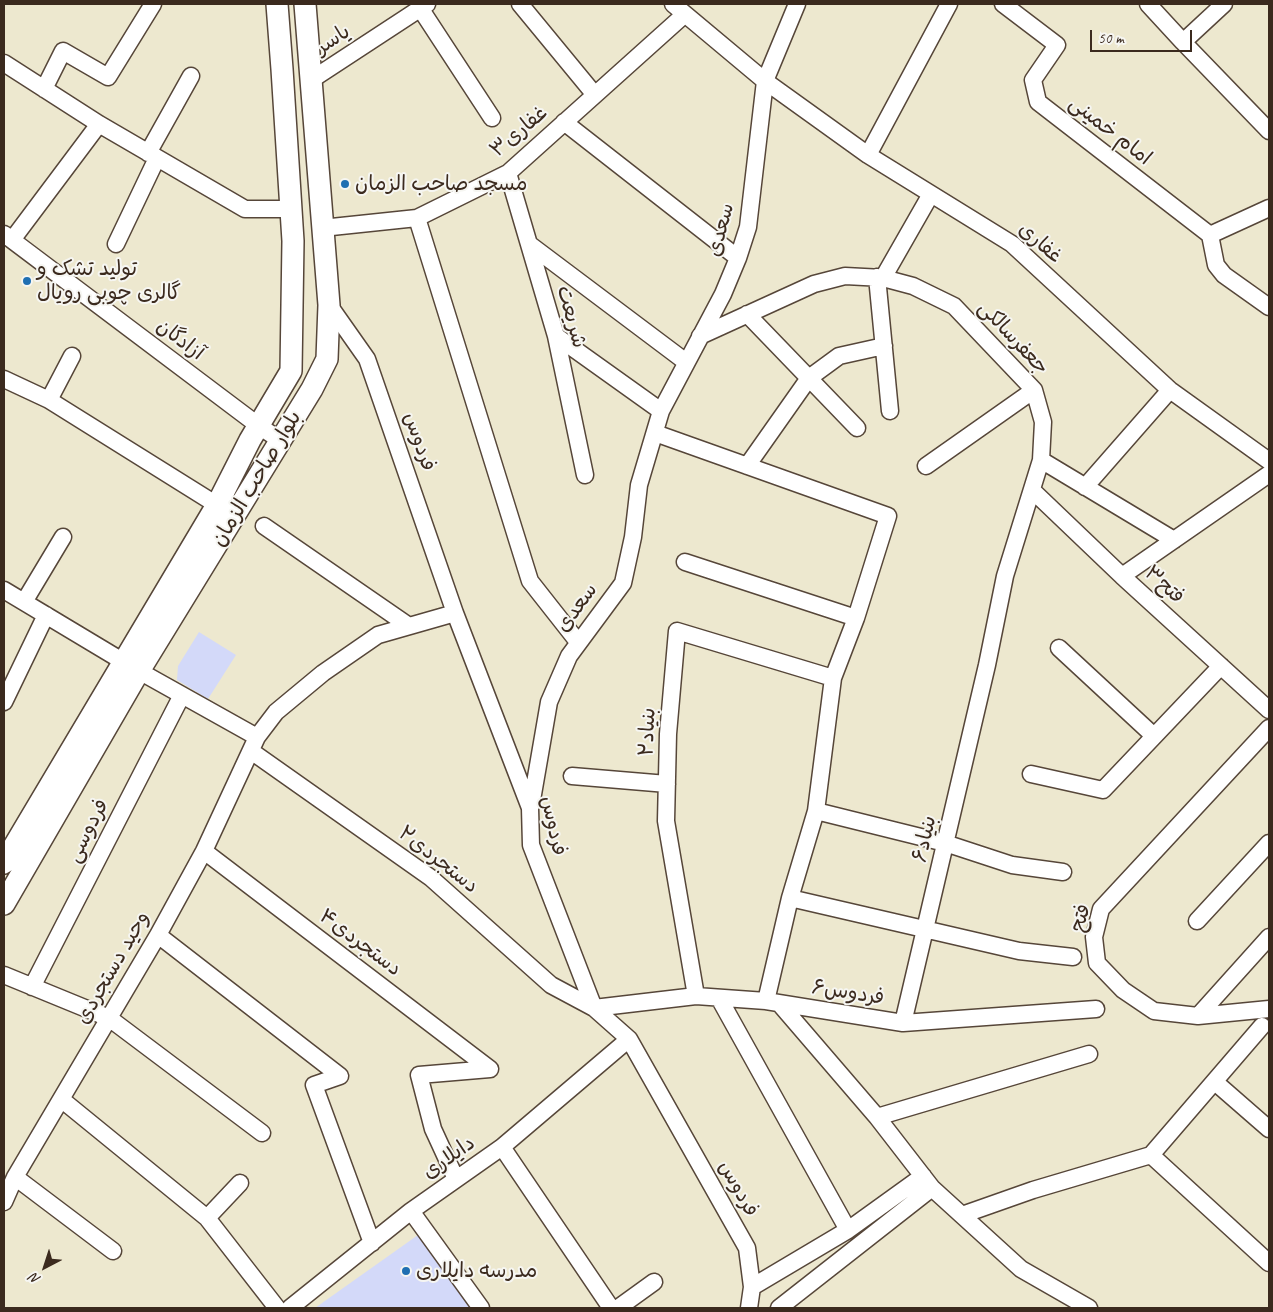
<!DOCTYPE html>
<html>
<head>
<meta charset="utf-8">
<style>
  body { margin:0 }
  #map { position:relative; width:1273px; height:1312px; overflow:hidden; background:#ede8cf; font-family:Caveat,sans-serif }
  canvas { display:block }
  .frame { position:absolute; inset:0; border:5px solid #3b2a1e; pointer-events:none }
  .north { position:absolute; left:20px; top:1242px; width:50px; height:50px; -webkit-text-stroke:4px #f6f6f2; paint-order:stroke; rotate:220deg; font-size:14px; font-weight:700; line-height:20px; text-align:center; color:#3b2a1e }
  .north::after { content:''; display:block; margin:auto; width:18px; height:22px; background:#3b2a1e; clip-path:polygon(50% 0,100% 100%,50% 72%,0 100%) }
  .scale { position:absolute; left:1090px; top:30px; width:102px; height:22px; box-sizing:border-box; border:2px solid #3b2a1e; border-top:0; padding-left:6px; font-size:15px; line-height:18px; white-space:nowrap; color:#3b2a1e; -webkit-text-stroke:4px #f6f6f2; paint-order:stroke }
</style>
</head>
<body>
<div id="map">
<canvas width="1273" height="1312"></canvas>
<div class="frame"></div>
<div class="north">N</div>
<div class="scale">50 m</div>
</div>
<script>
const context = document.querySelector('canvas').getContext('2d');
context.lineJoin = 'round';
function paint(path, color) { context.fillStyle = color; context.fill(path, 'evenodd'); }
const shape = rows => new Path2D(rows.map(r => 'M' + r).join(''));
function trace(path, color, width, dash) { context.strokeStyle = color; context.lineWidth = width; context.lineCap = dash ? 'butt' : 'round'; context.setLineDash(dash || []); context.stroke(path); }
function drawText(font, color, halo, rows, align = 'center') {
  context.font = font + ' Caveat,"Playpen Sans Arabic",sans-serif'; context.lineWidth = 4; context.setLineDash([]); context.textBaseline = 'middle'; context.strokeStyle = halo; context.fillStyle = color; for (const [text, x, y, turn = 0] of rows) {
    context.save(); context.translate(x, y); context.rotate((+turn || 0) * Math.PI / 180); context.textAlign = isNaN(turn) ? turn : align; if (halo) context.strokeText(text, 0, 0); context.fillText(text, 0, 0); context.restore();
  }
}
paint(shape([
  [199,632,236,655,208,699,177,680,178,666],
  [418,1235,471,1308,315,1308]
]), '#d3d9f9');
const minor = shape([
  [520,4,595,95],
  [673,4,765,81,868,155,1012,244,1170,390,1269,461],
  [1003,4,1057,45,1033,80,1038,102,1210,235,1269,208],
  [1148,4,1183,42,1269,131],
  [420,8,492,118],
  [1183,42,1224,4],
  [4,63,99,124,245,209,291,209],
  [311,80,427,4],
  [44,89,63,51,108,77,153,4],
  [564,122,738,258],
  [148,153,191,76],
  [868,155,949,4],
  [508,173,556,336,585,475],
  [417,218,530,581,578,642],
  [322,228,417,218,508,173,684,15],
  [4,234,259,426,280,440],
  [1210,235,1216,265,1224,275,1269,307],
  [12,240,99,124],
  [116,244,157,158],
  [529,244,686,362],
  [877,277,890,411],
  [883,278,931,194],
  [329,305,367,359,455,613,530,808,531,845,594,1008,629,1039,747,1248,752,1287,749,1308],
  [747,314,857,428],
  [556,336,661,411],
  [700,336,814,284,845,276,883,278,913,286,954,306,1034,390,1043,422,1041,460,1005,576,987,665,903,1023],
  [4,379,49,400,217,505],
  [49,400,72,356],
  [655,433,888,516,856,618,833,678,816,811,790,898,766,1001],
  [1041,460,1174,540],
  [747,466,809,378,839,356,884,346],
  [926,466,1034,390],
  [1085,487,1170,390],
  [1032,490,1122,576,1269,710],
  [264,526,409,626],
  [685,562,856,618],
  [1122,576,1269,474],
  [4,590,124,662],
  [24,602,63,537],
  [1059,648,1154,736],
  [139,671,257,737],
  [4,702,46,615],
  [1269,728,1101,909,1094,937,1097,963,1123,990,1154,1011,1198,1016,1269,1009],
  [251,751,431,878,551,985,594,1008],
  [1031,774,1103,790,1221,666],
  [572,776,667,784],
  [531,806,549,702,569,656,623,583,633,537,639,485,661,411,723,294,738,258,748,227,765,81,797,4],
  [816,811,945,843,1012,865,1063,872],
  [204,851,490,1069],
  [790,898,1019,951,1073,957],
  [1197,921,1269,843],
  [158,935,340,1076,314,1085,372,1243],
  [4,975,109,1018,262,1133],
  [32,987,182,695],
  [696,996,666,821,668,734,677,631,833,678],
  [719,998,848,1230],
  [779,1003,877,1117,932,1188,1021,1269,1089,1308],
  [594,1008,696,996,766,1001,903,1023,1096,1009],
  [1198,1016,1269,937],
  [1215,1082,1269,1129],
  [61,1099,207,1218,277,1308],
  [877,1117,1089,1054],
  [502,1147,611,1308],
  [1151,1155,1269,1263],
  [15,1177,113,1251],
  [456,1179,433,1129,419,1075,490,1069],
  [4,1202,15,1177,158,935,204,851,257,737,276,712,323,673,378,635,455,613],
  [411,1211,481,1308],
  [962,1215,1033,1190,1151,1155,1262,1026],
  [207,1218,240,1183],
  [752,1287,848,1230,923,1176],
  [290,1308,411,1211,502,1147,629,1039],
  [618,1308,654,1282],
  [779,1308,932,1188]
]);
const major = shape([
  [4,863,217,505,250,440,291,371,293,241,282,69,277,4],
  [4,904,139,671,312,389,327,359,329,305,305,4]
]);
trace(minor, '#564639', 19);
trace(major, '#564639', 24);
trace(minor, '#fff', 16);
trace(major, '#fff', 21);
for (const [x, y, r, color] of [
  [345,184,5,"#1f6fb2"],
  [27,281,5,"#1f6fb2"],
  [406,1271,5,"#1f6fb2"]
]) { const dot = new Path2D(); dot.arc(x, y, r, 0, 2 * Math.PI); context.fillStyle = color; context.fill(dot); trace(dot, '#f6f6f2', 2); }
drawText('21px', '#3b2a1e', '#f6f6f2', [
  ["یاسر",333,40,-33],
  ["امام خمینی",1110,131,38],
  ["غفاری۳",519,132,-40],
  ["سعدی",721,230,-75],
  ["غفاری",1040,243,41],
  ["شریعت",571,317,75],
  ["جعفرسالکی",1013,338,47],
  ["آزادگان",180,340,37],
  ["فردوس",419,442,71],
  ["بلوار صاحب الزمان",257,479,-59],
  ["فتح۳",1164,585,42],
  ["سعدی",577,608,-54],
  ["بنیاد۲",648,732,-87],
  ["فردوس",553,826,78],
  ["فردوسی",88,831,-63],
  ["بنیاد۶",925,839,-77],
  ["دستجردی۲",438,860,38],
  ["فتح",1081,918,-74],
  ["دستجردی۴",360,943,37],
  ["وحید دستجردی",113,968,-60],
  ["فردوس۶",848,993,9],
  ["دایلاری",449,1158,-35],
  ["فردوس",738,1189,61]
]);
drawText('21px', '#3b2a1e', '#f6f6f2', [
  ["مسجد صاحب الزمان",355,184],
  ["تولید تشک و",37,269],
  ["گالری چوبی رویال",37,293],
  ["مدرسه دایلاری",416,1271]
], 'left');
</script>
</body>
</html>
